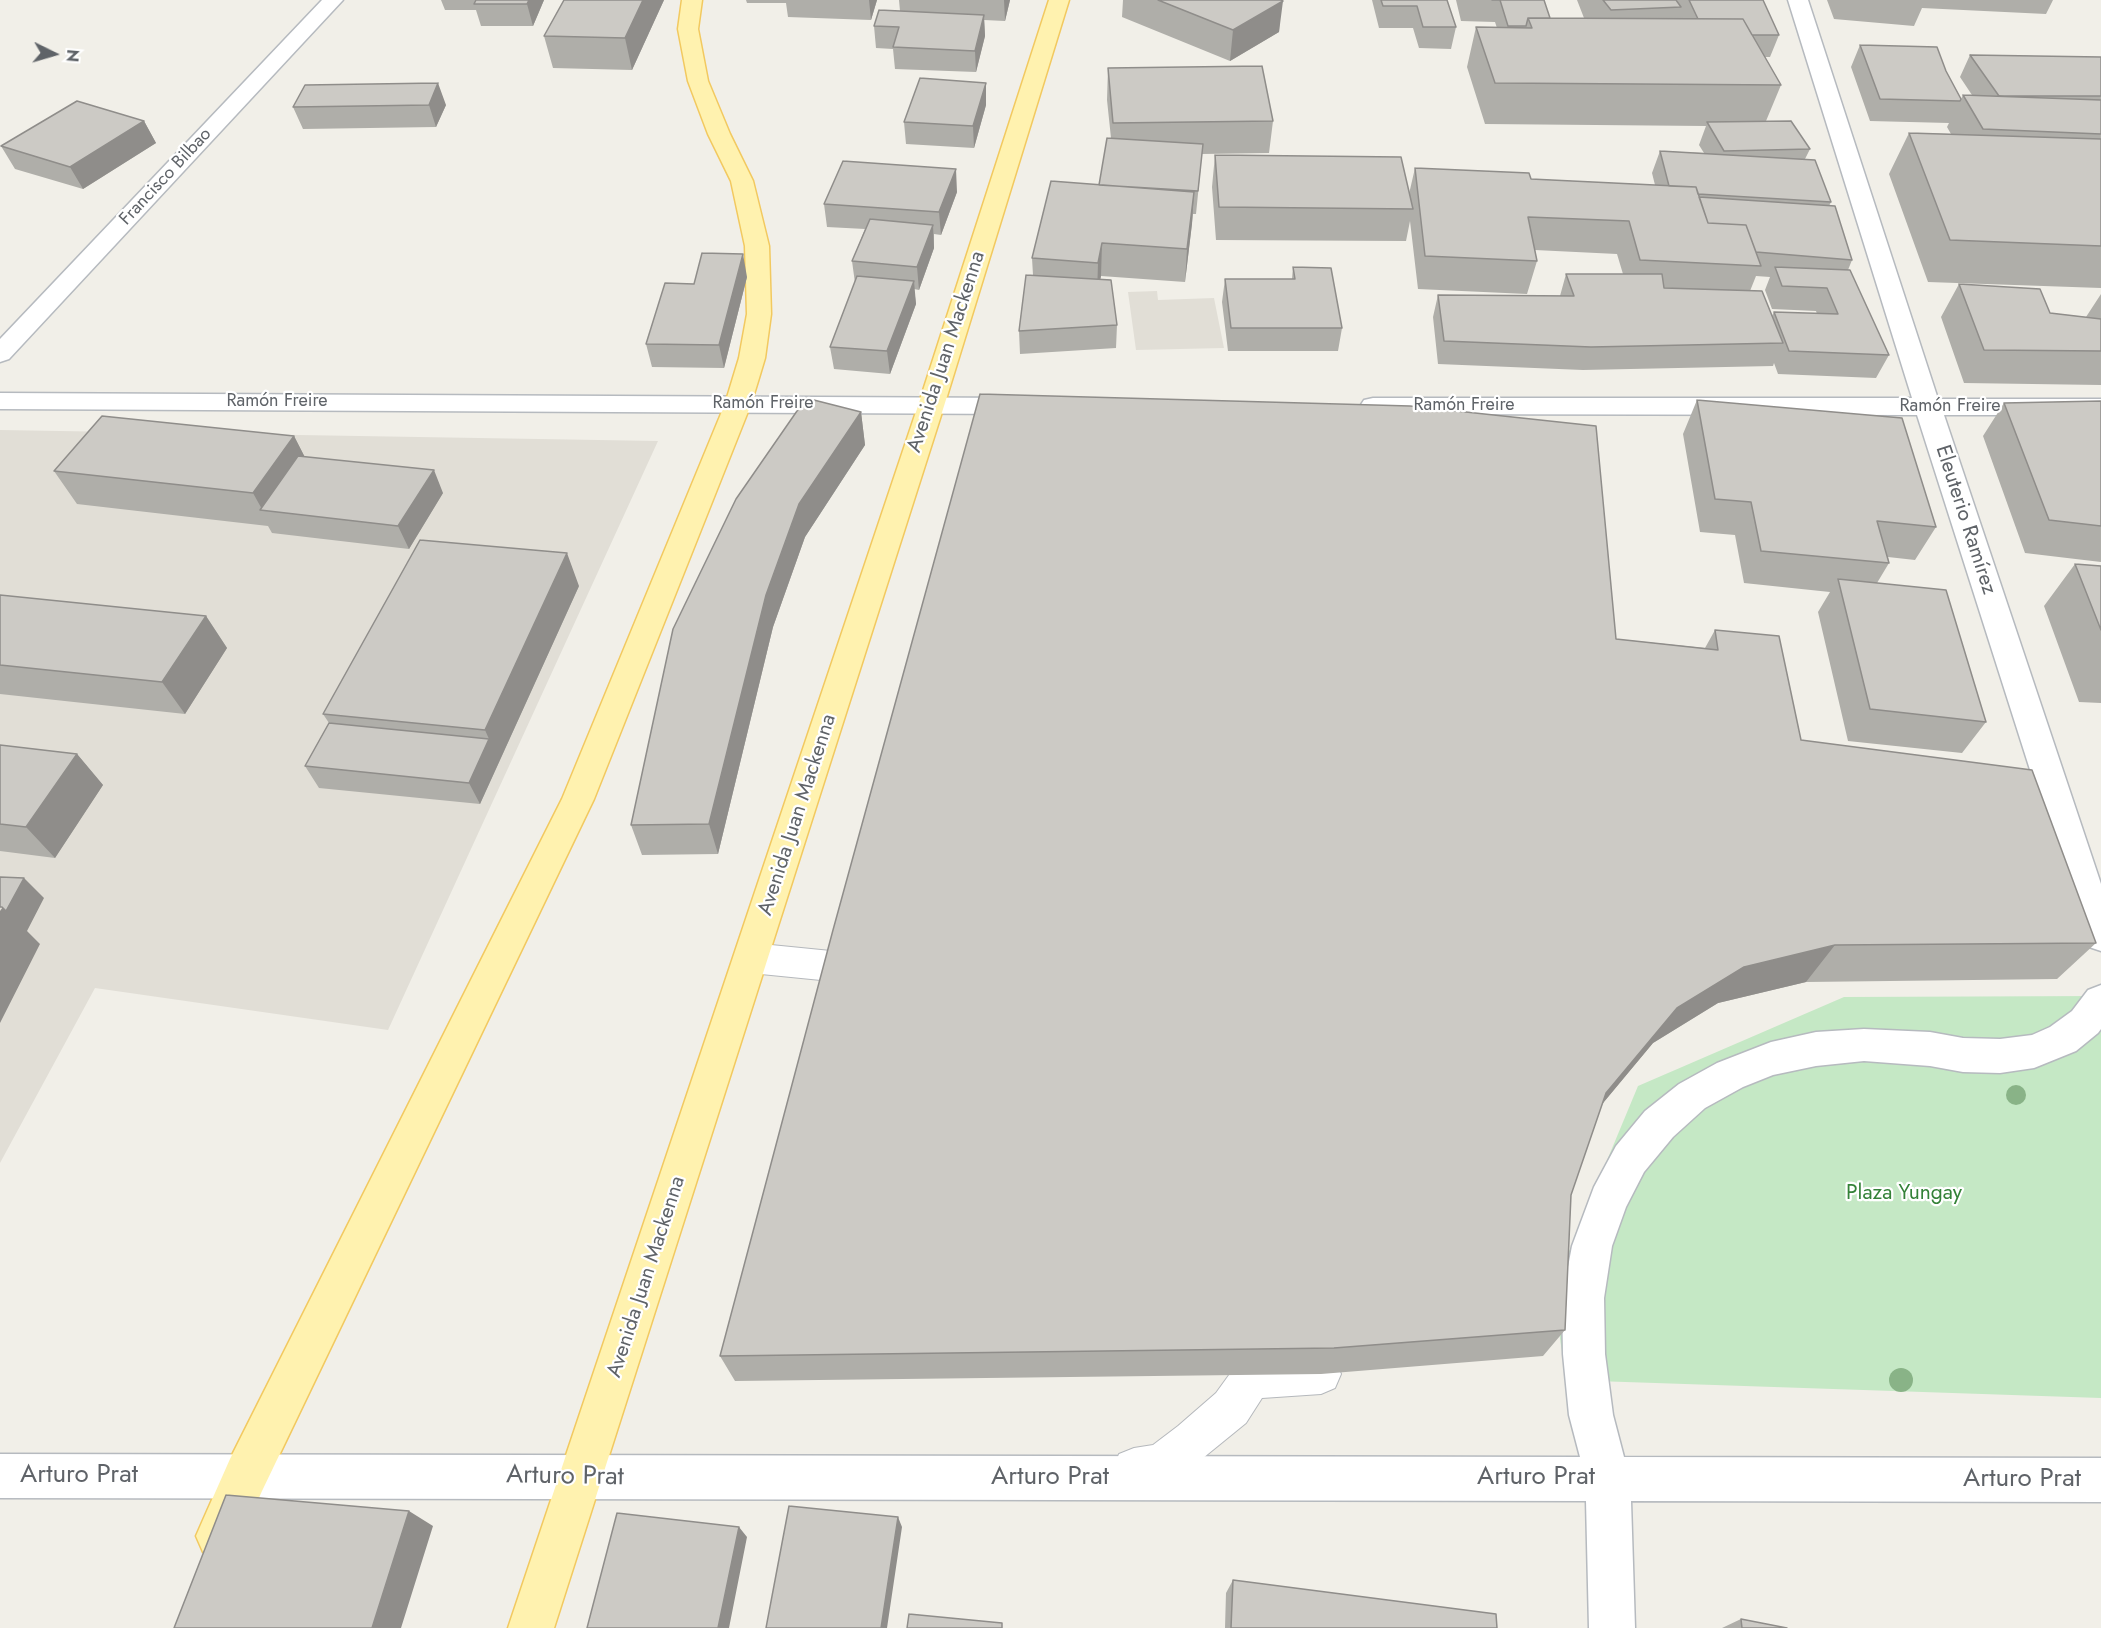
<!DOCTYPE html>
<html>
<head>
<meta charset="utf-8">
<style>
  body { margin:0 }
  #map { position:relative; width:2101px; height:1628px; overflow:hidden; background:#f1efe8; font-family:Jost,sans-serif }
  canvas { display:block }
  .north { position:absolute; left:24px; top:24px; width:60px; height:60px; -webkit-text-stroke:4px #fff; paint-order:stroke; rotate:95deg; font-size:16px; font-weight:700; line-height:24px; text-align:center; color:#5f6368 }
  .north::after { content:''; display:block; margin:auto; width:21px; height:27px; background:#5f6368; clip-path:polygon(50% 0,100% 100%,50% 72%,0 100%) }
</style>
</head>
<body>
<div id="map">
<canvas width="2101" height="1628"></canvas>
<div class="north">N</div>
</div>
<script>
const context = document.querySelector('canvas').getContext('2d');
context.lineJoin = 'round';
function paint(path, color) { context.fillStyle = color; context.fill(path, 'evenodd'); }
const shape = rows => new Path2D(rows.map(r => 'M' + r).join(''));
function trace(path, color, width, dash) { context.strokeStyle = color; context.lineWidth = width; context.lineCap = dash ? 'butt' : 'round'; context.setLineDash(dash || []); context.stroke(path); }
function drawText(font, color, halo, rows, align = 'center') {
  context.font = font + ' Jost,sans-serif'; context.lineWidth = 4.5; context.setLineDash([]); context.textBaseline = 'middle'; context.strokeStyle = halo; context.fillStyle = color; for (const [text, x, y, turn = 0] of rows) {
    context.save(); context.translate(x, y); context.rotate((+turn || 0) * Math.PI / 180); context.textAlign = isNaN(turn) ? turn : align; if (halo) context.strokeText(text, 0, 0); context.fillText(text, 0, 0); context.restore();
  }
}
paint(shape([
  [1157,291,1158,300,1214,298,1224,348,1136,350,1128,292],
  [0,430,658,441,388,1030,95,988,0,1163]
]), '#e1ded6');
paint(shape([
  [2101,996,2101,1398,1566,1380,1553,1290,1638,1086,1844,997]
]), '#c5e8c5');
const lane = shape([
  [751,943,841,952,853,957,858,967,853,977,841,982,751,973,739,968,734,958,739,948,751,943],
  [1321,1354,1335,1360,1341,1374,1335,1388,1321,1394,1262,1398,1246,1423,1176,1480,1161,1486,1134,1490,1119,1484,1113,1469,1119,1454,1134,1448,1153,1445,1178,1426,1216,1393,1237,1364,1251,1358,1321,1354]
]);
const secondary = shape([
  [322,0,343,0,9,359,0,362,0,339,322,0],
  [1788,0,1808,0,1938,399,2101,399,2101,415,1944,415,2101,884,2101,951,2089,947,2083,936,1917,415,1373,414,1364,412,1360,406,1364,400,1373,398,1912,398,1788,0],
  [0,393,1021,398,1030,400,1034,406,1030,412,1021,414,0,409,0,393],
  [2101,985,2101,1029,2098,1033,2076,1051,2034,1068,2000,1073,1963,1072,1930,1066,1864,1061,1816,1066,1773,1075,1743,1087,1705,1108,1673,1137,1644,1172,1626,1207,1612,1246,1604,1298,1605,1354,1613,1415,1624,1457,2101,1458,2101,1502,1631,1501,1635,1628,1589,1628,1586,1501,0,1498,0,1454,1580,1457,1569,1415,1563,1354,1562,1298,1572,1246,1594,1187,1616,1146,1645,1111,1679,1084,1717,1063,1771,1042,1816,1032,1864,1029,1930,1032,1963,1038,2000,1039,2032,1035,2050,1027,2072,1011,2088,990,2101,985]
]);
const primary = shape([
  [682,0,702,0,698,29,708,81,730,134,753,181,769,246,771,314,765,358,759,378,751,404,594,799,262,1491,235,1552,219,1559,203,1552,196,1536,203,1520,230,1459,562,799,725,404,739,358,747,314,745,246,731,181,708,134,688,81,678,29,682,0],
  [1049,0,1069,0,944,406,554,1628,508,1628,918,406,1049,0]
]);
trace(lane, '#b5b8bc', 2);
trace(secondary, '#b6babf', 3);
trace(primary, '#f2c960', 3);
paint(lane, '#fff');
paint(secondary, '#fff');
paint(primary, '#fff2af');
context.fillStyle = '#89b387';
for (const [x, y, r] of [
  [2016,1095,10],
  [1901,1380,12]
]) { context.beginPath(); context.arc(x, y, r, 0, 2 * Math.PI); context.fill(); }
paint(shape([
  [441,0,544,0,533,26,481,26,476,10,445,10],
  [564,0,664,0,632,70,553,68,544,36],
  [746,0,877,0,871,20,788,17,786,3,747,3],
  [899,0,1010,0,1005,21,984,20,985,36,976,72,895,69,893,49,876,48,874,26,900,11],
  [1123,0,1281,0,1279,32,1230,61,1122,17],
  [1372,0,1447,0,1456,27,1451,49,1419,48,1413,28,1379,28],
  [1456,0,1544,0,1550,18,1584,18,1577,0,1763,0,1779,35,1770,57,1765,57,1781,85,1766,121,1810,149,1805,159,1831,202,1829,206,1852,260,1848,270,1889,355,1876,378,1778,374,1774,363,1773,366,1583,370,1438,364,1433,317,1438,295,1560,296,1566,274,1623,274,1617,254,1535,250,1537,261,1527,294,1418,289,1410,221,1406,241,1216,240,1212,187,1215,155,1409,194,1415,168,1531,179,1655,185,1652,173,1660,151,1704,153,1699,145,1706,126,1485,124,1467,67,1476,27,1497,28,1495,22,1461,21],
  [1756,276,1770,277,1765,290,1772,309,1816,311,1817,314,1774,312,1772,316,1750,291],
  [1827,0,2053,0,2046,14,1922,8,1914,26,1834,19],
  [1860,45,1946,71,1961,99,1963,95,1972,95,1960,77,1970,55,2101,57,2101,288,1928,282,1889,174,1909,133,1951,134,1947,127,1949,123,1870,121,1851,67],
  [1108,68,1273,121,1269,153,1202,154,1196,214,1193,214,1185,282,1101,276,1100,280,1117,325,1116,348,1020,354,1019,331,1033,275,1032,258,1099,185,1111,138,1107,100],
  [986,83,986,105,974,148,906,144,904,122],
  [305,85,446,105,436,127,303,129,293,107],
  [144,121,156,143,83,189,15,169,1,146],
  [957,192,941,235,934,234,934,248,919,290,914,289,916,304,890,374,834,369,830,347,855,283,852,261,865,229,827,227,824,204],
  [1293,267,1342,328,1338,351,1228,351,1222,302,1225,279,1292,279],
  [747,277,724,368,652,367,646,344,694,284],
  [1959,284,2050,313,2086,317,2101,294,2101,385,1964,383,1941,317],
  [1697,400,1936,527,1915,560,1888,557,1889,563,1877,583,1986,722,1962,753,1848,741,1818,612,1830,592,1744,583,1735,535,1700,532,1683,434],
  [2101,401,2101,562,2025,553,1983,436,2004,403],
  [861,412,865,445,805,537,773,627,718,854,642,855,631,825],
  [294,436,304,456,443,493,409,549,272,533,268,526,77,504,54,471],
  [2075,564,2101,566,2101,703,2079,702,2044,606],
  [579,586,480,804,319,788,305,766,329,723,323,714],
  [0,595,206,616,227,648,185,714,0,694],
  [1715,630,1801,740,2096,943,2057,979,1806,982,1718,1003,1653,1043,1602,1104,1571,1195,1565,1330,1543,1356,1321,1374,735,1381,720,1356,1616,639,1705,648],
  [0,745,77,754,103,785,55,858,0,851],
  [1233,1580,1497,1628,1225,1628,1226,1593],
  [1741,1619,1787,1628,1722,1628]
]), '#afaea9');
paint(shape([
  [529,0,544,0,533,26,527,4],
  [643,0,664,0,632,70,625,38],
  [869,0,877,0,871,20],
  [1004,0,1010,0,1005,21],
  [1283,1,1279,32,1230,61,1233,30],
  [984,15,985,36,976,72,975,51],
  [438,83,446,105,436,127,429,105],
  [986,83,986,105,974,148,973,126],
  [144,121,156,143,83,189,70,167],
  [956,169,957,192,941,235,939,212],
  [1194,192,1192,224,1185,282,1187,249],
  [933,225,934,248,919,290,917,267],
  [1102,243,1101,276,1097,296,1098,263],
  [743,254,747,277,724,368,719,345],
  [914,281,916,304,890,374,887,351],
  [861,412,865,445,805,537,773,627,718,854,709,824,766,595,799,504],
  [294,436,311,469,263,511,253,493],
  [434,470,443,493,409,549,398,526],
  [567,553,579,586,480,804,469,783,489,739,485,730],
  [206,616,227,648,185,714,162,682],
  [77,754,103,785,55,858,26,827],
  [24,878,44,898,27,931,40,944,0,1023,0,911],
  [1835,945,1806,982,1718,1003,1653,1043,1584,1126,1606,1093,1677,1008,1744,967],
  [409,1511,433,1526,401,1628,372,1628],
  [898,1517,902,1527,887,1628,881,1628],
  [739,1527,747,1537,729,1628,718,1628]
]), '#8f8d8a');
const building = shape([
  [476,0,529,0,527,4,474,4,476,0],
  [564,0,643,0,625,38,544,36,564,0],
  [1158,0,1281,0,1283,1,1233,30,1158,0],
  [1381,0,1447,0,1456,27,1423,27,1417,6,1383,6,1381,0],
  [1492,0,1544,0,1550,18,1528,18,1526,26,1508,26,1500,0,1492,0],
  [1603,0,1676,0,1681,7,1611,10,1603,0],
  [1689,0,1763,0,1779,35,1752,35,1743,19,1698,19,1689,0],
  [879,10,984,15,975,51,893,47,899,27,874,26,879,10],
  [1528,18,1743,19,1781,85,1495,83,1476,27,1532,28,1528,18],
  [1860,45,1937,47,1946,71,1961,99,1960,101,1880,99,1860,45],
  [1970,55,2101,57,2101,96,1999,96,1970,55],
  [1262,66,1273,121,1113,123,1108,68,1262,66],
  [920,78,986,83,973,126,904,122,920,78],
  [438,83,429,105,293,107,305,85,438,83],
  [1963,95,2101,100,2101,134,1983,129,1963,95],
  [77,101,144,121,70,167,1,146,77,101],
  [1791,121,1810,149,1724,151,1707,122,1791,121],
  [1909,133,2101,139,2101,246,1950,240,1909,133],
  [1107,138,1203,144,1198,191,1099,185,1107,138],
  [1660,151,1815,160,1831,202,1698,194,1696,187,1669,186,1660,151],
  [1215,155,1401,157,1413,209,1219,207,1215,155],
  [843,161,956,169,939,212,824,204,843,161],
  [1415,168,1529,173,1531,179,1696,187,1708,223,1746,225,1761,266,1640,260,1629,221,1528,217,1537,261,1425,256,1415,168],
  [1051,181,1194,192,1187,249,1102,243,1098,263,1032,258,1051,181],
  [1699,197,1835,206,1852,260,1756,252,1746,225,1708,223,1699,197],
  [870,219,933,225,917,267,852,261,870,219],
  [702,253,743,254,719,345,646,344,665,283,694,284,702,253],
  [1293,267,1331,268,1342,328,1231,328,1225,279,1295,279,1293,267],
  [1775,267,1850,270,1889,355,1789,351,1774,312,1838,314,1827,288,1782,286,1775,267],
  [1566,274,1662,274,1664,288,1762,291,1783,343,1591,347,1444,341,1438,295,1574,296,1566,274],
  [1026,275,1111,280,1117,325,1019,331,1026,275],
  [857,276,914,281,887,351,830,347,857,276],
  [1959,284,2040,289,2050,313,2101,319,2101,351,1984,350,1959,284],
  [980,394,1410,406,1596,426,1616,639,1718,650,1715,630,1779,636,1801,740,2032,770,2096,943,1835,945,1744,967,1677,1008,1606,1093,1571,1195,1565,1330,1334,1348,720,1356,833,930,980,394],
  [806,398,861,412,799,504,766,595,709,824,631,825,673,629,736,499,806,398],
  [1697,400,1902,418,1936,527,1877,521,1889,563,1761,551,1751,502,1715,499,1697,400],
  [2101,401,2101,526,2049,520,2004,403,2101,401],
  [102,416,294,436,253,493,54,471,102,416],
  [298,456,434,470,398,526,260,510,298,456],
  [420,540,567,553,485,730,323,714,420,540],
  [2075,564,2101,566,2101,630,2075,564],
  [1838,579,1946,590,1986,722,1870,709,1838,579],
  [0,595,206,616,162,682,0,665,0,595],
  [329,723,489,739,469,783,305,766,329,723],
  [0,745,77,754,26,827,0,824,0,745],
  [0,877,24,878,6,911,2,907,0,907,0,877],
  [226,1495,409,1511,372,1628,174,1628,226,1495],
  [789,1506,898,1517,881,1628,766,1628,789,1506],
  [617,1513,739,1527,718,1628,587,1628,617,1513],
  [1233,1580,1496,1614,1497,1628,1231,1628,1233,1580],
  [909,1614,1002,1623,1002,1628,907,1628,909,1614],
  [1741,1619,1787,1628,1742,1628,1741,1619]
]);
paint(building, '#cccac5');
trace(building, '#8f8d8a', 1.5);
drawText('18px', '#5f6368', '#fff', [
  ["Francisco Bilbao",166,177,-47],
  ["Ramón Freire",277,402],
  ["Ramón Freire",763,404],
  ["Ramón Freire",1464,406],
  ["Ramón Freire",1950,407]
]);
drawText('21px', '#5f6368', '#fff', [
  ["Avenida Juan Mackenna",947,352,-72],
  ["Eleuterio Ramírez",1965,520,72],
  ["Avenida Juan Mackenna",798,815,-72],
  ["Avenida Juan Mackenna",647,1277,-72]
]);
drawText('21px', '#348238', '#fff', [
  ["Plaza Yungay",1904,1194]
]);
drawText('26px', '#5f6368', '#fff', [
  ["Arturo Prat",79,1476],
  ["Arturo Prat",565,1477,1],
  ["Arturo Prat",1050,1478],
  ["Arturo Prat",1536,1478],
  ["Arturo Prat",2022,1480]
]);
</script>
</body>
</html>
